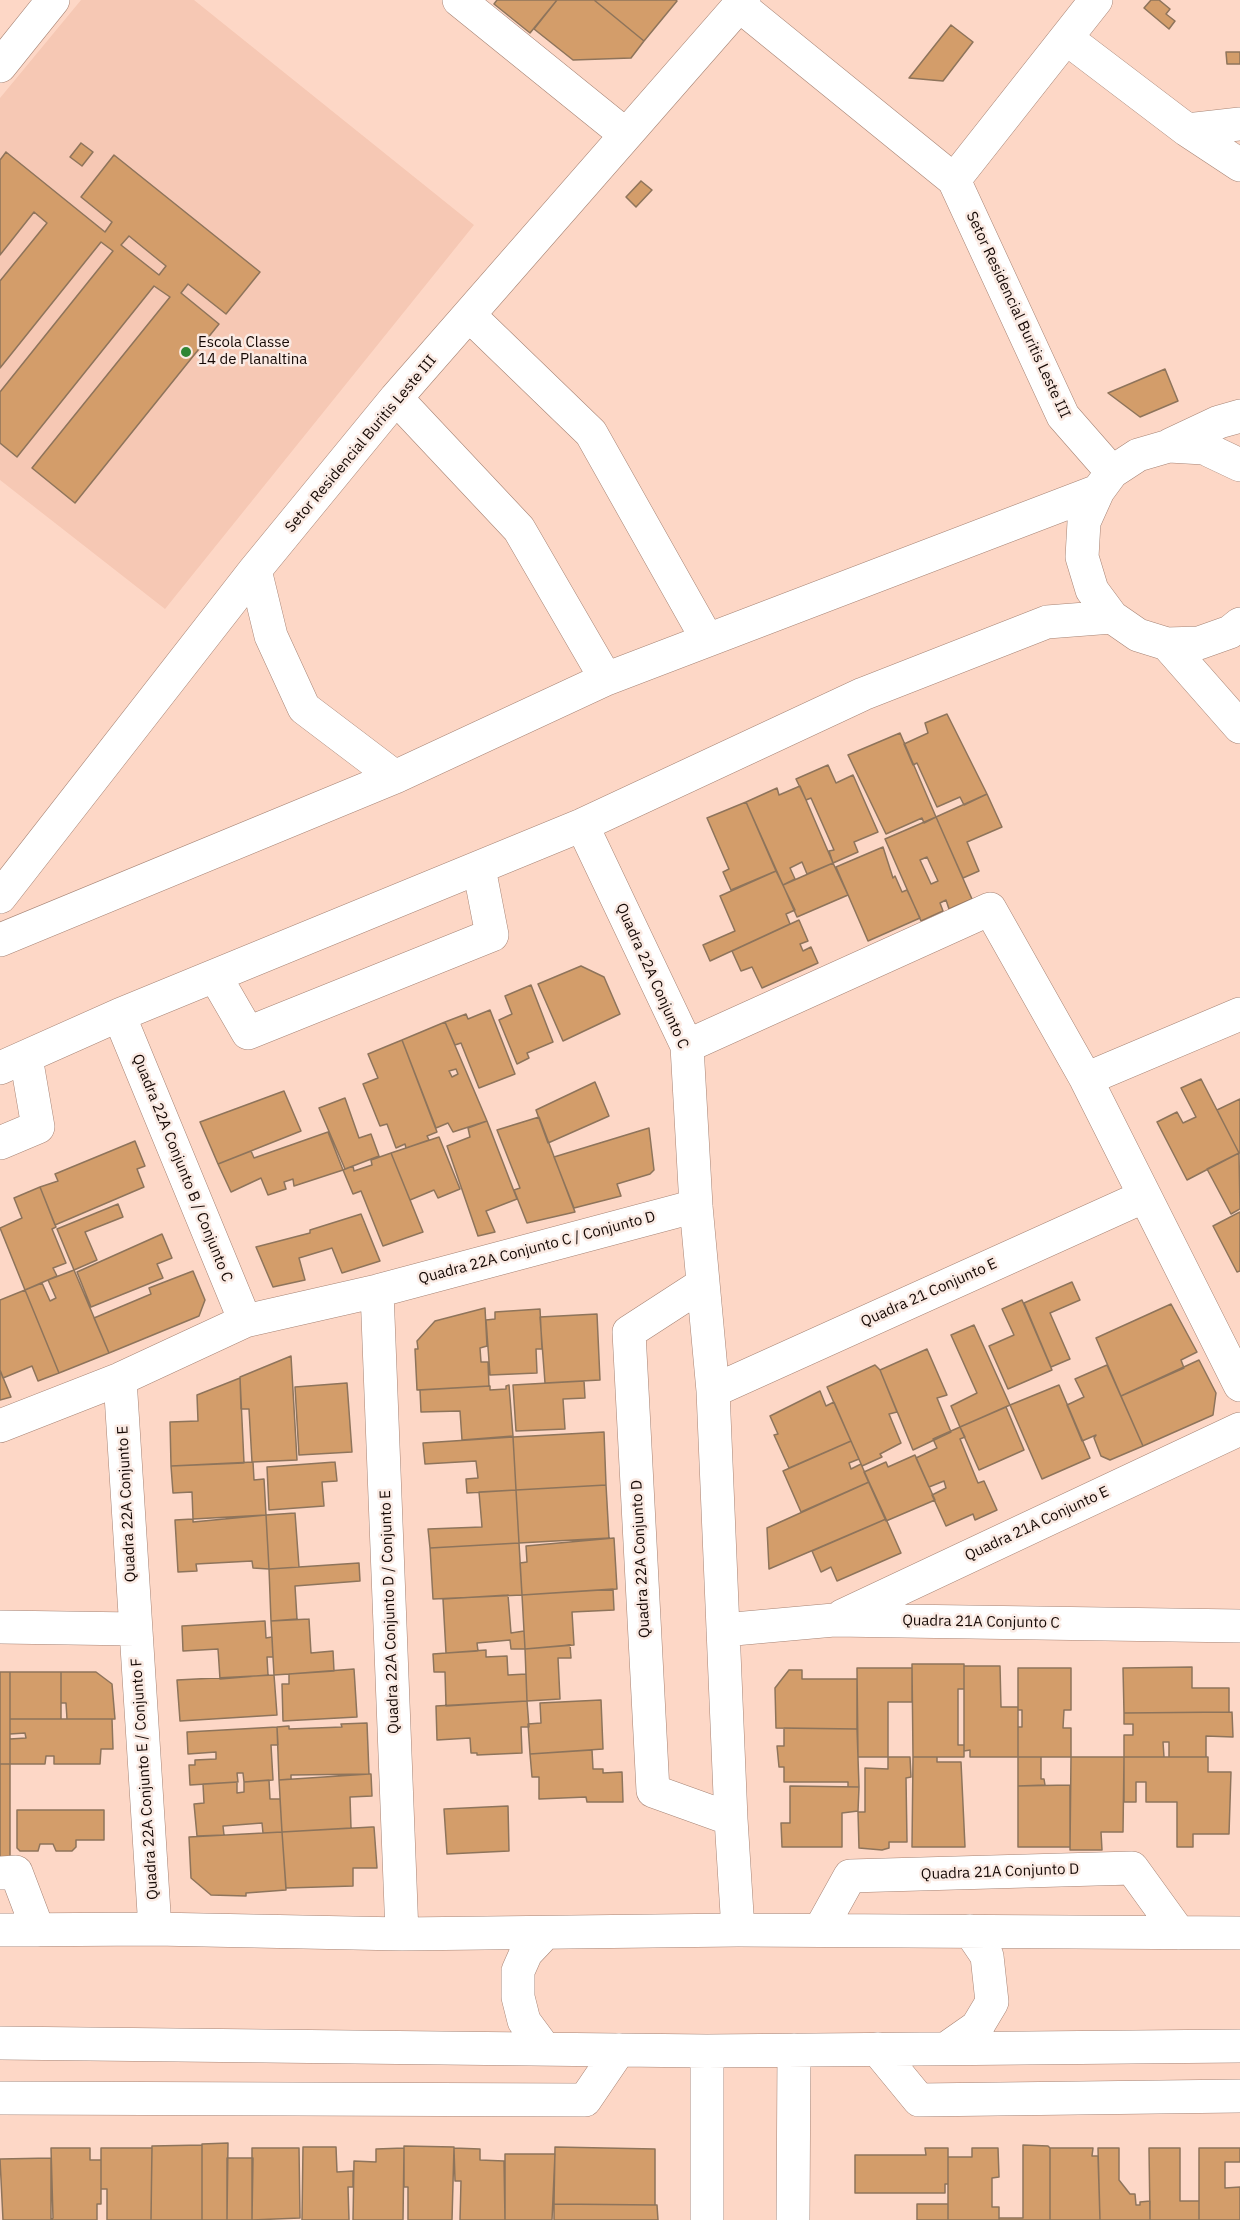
<!DOCTYPE html>
<html>
<head>
<meta charset="utf-8">
<style>
  body { margin:0 }
  canvas { display:block; background:#fdd7c6 }
</style>
</head>
<body>
<canvas width="1240" height="2220"></canvas>
<script>
const context = document.querySelector('canvas').getContext('2d');
context.lineJoin = 'round';
function paint(path, color) { context.fillStyle = color; context.fill(path, 'evenodd'); }
const shape = rows => new Path2D(rows.map(r => 'M' + r).join(''));
function trace(path, color, width, dash) { context.strokeStyle = color; context.lineWidth = width; context.lineCap = dash ? 'butt' : 'round'; context.setLineDash(dash || []); context.stroke(path); }
function drawText(font, color, halo, rows, align = 'center') {
  context.font = font + ' "IBM Plex Sans",sans-serif'; context.lineWidth = 5; context.setLineDash([]); context.textBaseline = 'middle'; context.strokeStyle = halo; context.fillStyle = color; for (const [text, x, y, turn = 0] of rows) {
    context.save(); context.translate(x, y); context.rotate((+turn || 0) * Math.PI / 180); context.textAlign = isNaN(turn) ? turn : align; if (halo) context.strokeText(text, 0, 0); context.fillText(text, 0, 0); context.restore();
  }
}
paint(shape([
  [81,0,194,0,474,225,165,609,0,480,0,98]
]), '#f6c8b4');
const building = shape([
  [497,0,557,0,530,33,494,4,497,0],
  [557,0,594,0,644,41,631,58,573,60,534,29,557,0],
  [594,0,676,0,677,1,644,41,594,0],
  [1151,0,1159,0,1170,9,1166,14,1175,21,1169,29,1144,8,1151,0],
  [951,25,973,42,943,81,909,78,951,25],
  [1226,52,1240,52,1240,64,1227,64,1226,52],
  [81,143,93,152,82,166,70,157,81,143],
  [6,152,105,232,112,222,81,197,114,155,260,272,226,314,188,284,181,293,219,324,75,503,32,468,170,297,154,286,17,457,0,443,0,392,113,251,101,242,0,368,0,281,47,223,34,212,0,255,0,160,6,152],
  [129,236,166,266,159,275,121,245,129,236],
  [641,181,652,190,636,207,626,197,641,181],
  [1165,369,1178,401,1140,417,1108,393,1165,369],
  [947,714,987,794,964,805,960,797,937,807,917,763,913,765,904,744,928,733,925,723,947,714],
  [900,733,936,817,924,823,922,818,886,834,848,755,900,733],
  [828,765,836,783,853,775,878,832,854,842,858,852,833,863,829,851,834,850,811,798,806,800,796,779,828,765],
  [800,786,833,863,807,874,802,862,790,868,795,879,783,885,746,802,777,788,779,795,800,786],
  [987,794,1002,827,967,842,979,871,963,878,936,817,987,794],
  [746,802,776,871,731,890,723,872,729,869,707,818,746,802],
  [936,817,972,899,949,909,946,900,940,903,943,911,921,921,885,839,936,817],
  [927,857,938,881,931,884,920,860,927,857],
  [883,847,893,878,895,876,902,892,907,890,920,918,868,941,836,867,883,847],
  [833,863,848,895,797,917,783,885,833,863],
  [776,871,795,910,786,914,790,924,710,961,703,945,735,931,720,896,776,871],
  [799,920,808,941,800,944,803,951,811,947,818,963,762,988,752,967,741,971,732,951,799,920],
  [581,966,604,977,620,1014,563,1041,538,984,581,966],
  [531,985,553,1042,527,1053,529,1058,517,1064,499,1020,512,1014,505,996,531,985],
  [490,1010,515,1074,479,1088,461,1043,455,1045,445,1022,466,1014,468,1019,490,1010],
  [445,1022,487,1121,453,1132,448,1123,436,1128,402,1040,445,1022],
  [456,1069,458,1074,452,1077,449,1071,456,1069],
  [402,1040,437,1132,427,1136,429,1140,406,1148,405,1144,396,1148,387,1124,380,1126,363,1084,378,1078,368,1054,402,1040],
  [1201,1079,1239,1153,1187,1180,1157,1122,1177,1112,1183,1123,1196,1117,1181,1088,1201,1079],
  [595,1082,609,1116,548,1143,536,1110,595,1082],
  [284,1091,301,1131,218,1164,200,1122,284,1091],
  [345,1098,359,1138,371,1134,379,1156,345,1169,319,1108,345,1098],
  [1240,1099,1240,1153,1239,1153,1217,1110,1240,1099],
  [539,1117,575,1212,527,1223,514,1190,520,1188,497,1130,539,1117],
  [487,1121,517,1199,486,1211,495,1232,478,1236,447,1146,470,1137,468,1128,487,1121],
  [649,1128,654,1170,650,1174,617,1184,621,1196,574,1208,554,1157,649,1128],
  [328,1132,343,1170,294,1186,293,1179,284,1182,286,1189,268,1195,261,1178,231,1192,218,1164,251,1151,254,1158,328,1132],
  [439,1137,460,1189,438,1198,434,1190,410,1200,391,1153,439,1137],
  [135,1141,145,1166,137,1169,144,1187,55,1225,40,1187,58,1181,55,1174,135,1141],
  [391,1153,423,1232,383,1246,361,1191,353,1194,343,1170,353,1166,354,1171,372,1165,371,1160,391,1153],
  [1239,1153,1240,1209,1231,1214,1207,1169,1239,1153],
  [40,1187,56,1227,52,1229,66,1263,53,1268,57,1276,25,1290,0,1228,22,1218,14,1198,40,1187],
  [118,1204,123,1217,85,1232,97,1260,74,1270,57,1229,118,1204],
  [1240,1212,1240,1271,1237,1272,1213,1226,1240,1212],
  [361,1214,380,1261,342,1273,332,1248,299,1258,305,1280,273,1287,256,1247,310,1233,310,1230,361,1214],
  [162,1234,172,1258,157,1264,163,1278,91,1307,77,1272,162,1234],
  [74,1270,109,1353,59,1373,25,1290,42,1283,50,1301,56,1298,48,1280,74,1270],
  [193,1271,205,1300,199,1316,109,1353,94,1318,151,1294,149,1288,193,1271],
  [1072,1282,1080,1300,1050,1313,1070,1359,1051,1367,1024,1303,1072,1282],
  [25,1290,59,1373,38,1381,32,1366,3,1378,0,1370,0,1300,25,1290],
  [1022,1300,1052,1370,1008,1389,989,1346,1014,1335,1002,1309,1022,1300],
  [1171,1304,1197,1352,1181,1360,1184,1368,1121,1396,1096,1338,1171,1304],
  [485,1308,487,1346,480,1348,481,1362,488,1362,489,1386,417,1390,415,1349,418,1349,417,1341,435,1321,485,1308],
  [540,1309,542,1349,536,1349,537,1373,490,1375,486,1320,495,1319,495,1312,540,1309],
  [597,1314,600,1380,545,1383,540,1317,597,1314],
  [974,1325,1010,1405,960,1427,951,1406,977,1393,951,1335,974,1325],
  [927,1349,947,1395,937,1398,951,1432,913,1450,880,1370,927,1349],
  [291,1356,297,1460,252,1462,249,1409,241,1409,240,1377,291,1356],
  [1199,1360,1216,1393,1213,1415,1143,1446,1121,1396,1199,1360],
  [875,1365,880,1370,897,1412,889,1414,901,1443,880,1454,882,1457,862,1466,827,1387,875,1365],
  [1107,1365,1143,1446,1110,1460,1101,1456,1094,1438,1096,1435,1082,1441,1067,1405,1084,1397,1075,1379,1107,1365],
  [0,1370,11,1397,0,1400,0,1370],
  [240,1378,244,1463,171,1466,170,1422,198,1421,197,1395,240,1378],
  [584,1381,585,1398,563,1399,565,1429,516,1431,513,1385,584,1381],
  [347,1383,352,1452,299,1455,295,1387,347,1383],
  [509,1385,513,1436,462,1440,460,1411,421,1412,420,1390,490,1386,490,1390,506,1389,506,1386,509,1385],
  [1059,1385,1090,1458,1042,1479,1010,1405,1059,1385],
  [820,1391,826,1406,834,1402,851,1441,789,1468,774,1435,778,1434,770,1416,820,1391],
  [1006,1407,1024,1450,979,1470,960,1427,1006,1407],
  [960,1427,965,1437,960,1439,978,1483,984,1481,997,1510,975,1520,973,1514,946,1526,932,1495,946,1488,944,1481,929,1487,916,1458,937,1448,933,1439,960,1427],
  [604,1432,606,1485,516,1490,513,1437,604,1432],
  [513,1437,516,1490,467,1493,466,1479,478,1478,476,1461,425,1464,423,1443,513,1437],
  [851,1441,859,1459,849,1463,851,1469,861,1464,869,1482,801,1512,783,1471,851,1441],
  [915,1455,935,1500,886,1521,864,1472,886,1462,888,1467,915,1455],
  [253,1462,254,1480,264,1479,266,1515,193,1519,192,1492,173,1493,171,1466,253,1462],
  [335,1462,337,1481,322,1482,324,1506,269,1510,267,1467,335,1462],
  [869,1482,886,1519,769,1569,767,1528,869,1482],
  [606,1485,609,1538,519,1543,516,1490,606,1485],
  [516,1490,519,1543,430,1548,428,1529,482,1527,479,1492,516,1490],
  [295,1513,299,1567,269,1569,266,1515,295,1513],
  [266,1515,269,1569,253,1568,252,1561,196,1564,197,1571,178,1572,175,1520,193,1519,193,1522,266,1515],
  [886,1519,901,1553,837,1581,831,1567,821,1572,812,1551,886,1519],
  [614,1538,617,1589,522,1595,520,1563,527,1562,526,1546,614,1538],
  [519,1543,522,1595,433,1599,430,1548,519,1543],
  [359,1563,360,1581,295,1586,297,1619,271,1621,269,1569,359,1563],
  [613,1589,614,1610,572,1612,574,1645,525,1649,522,1595,613,1589],
  [508,1595,511,1633,524,1631,525,1649,511,1649,510,1640,477,1643,478,1651,446,1653,443,1599,508,1595],
  [309,1619,311,1653,333,1651,334,1671,274,1675,271,1621,309,1619],
  [265,1621,266,1638,272,1637,273,1657,267,1657,268,1675,220,1679,218,1649,183,1651,182,1626,265,1621],
  [570,1645,571,1658,558,1658,560,1699,527,1701,525,1649,570,1645],
  [486,1650,486,1657,507,1656,508,1675,526,1674,527,1701,446,1706,445,1672,434,1672,433,1654,486,1650],
  [912,1664,964,1664,964,1689,958,1689,958,1745,964,1745,964,1757,913,1757,912,1664],
  [964,1666,1000,1666,1001,1707,1018,1707,1018,1757,970,1757,970,1750,964,1751,964,1666],
  [1192,1667,1192,1688,1229,1688,1229,1712,1124,1713,1123,1668,1192,1667],
  [857,1668,912,1668,912,1702,888,1702,888,1757,858,1757,857,1668],
  [1018,1668,1071,1668,1071,1710,1064,1710,1063,1728,1071,1728,1071,1757,1018,1757,1018,1727,1022,1727,1022,1710,1018,1710,1018,1668],
  [354,1669,357,1717,283,1721,282,1684,289,1684,289,1674,354,1669],
  [789,1670,802,1670,802,1679,857,1679,857,1729,776,1728,775,1688,789,1670],
  [0,1672,10,1672,10,1764,0,1764,0,1672],
  [10,1672,61,1672,61,1719,10,1719,10,1672],
  [61,1672,96,1672,112,1684,115,1719,67,1719,66,1703,61,1703,61,1672],
  [274,1675,277,1715,180,1721,177,1680,274,1675],
  [601,1700,603,1749,530,1754,528,1724,541,1723,540,1703,601,1700],
  [527,1701,529,1727,521,1727,522,1753,477,1755,477,1753,471,1753,470,1738,437,1740,436,1706,527,1701],
  [1232,1712,1233,1737,1206,1736,1206,1757,1169,1757,1169,1742,1163,1742,1164,1757,1124,1757,1124,1735,1133,1735,1133,1724,1124,1724,1124,1713,1232,1712],
  [10,1719,112,1719,113,1749,101,1749,100,1764,54,1764,54,1756,46,1756,45,1764,10,1764,10,1739,26,1738,25,1733,10,1734,10,1719],
  [367,1723,369,1774,291,1775,291,1779,279,1780,277,1727,289,1726,289,1729,342,1727,341,1724,367,1723],
  [277,1727,278,1745,271,1745,273,1780,244,1782,243,1773,237,1773,238,1782,190,1785,189,1765,195,1765,195,1760,216,1759,216,1752,188,1754,187,1732,277,1727],
  [784,1728,857,1729,859,1787,848,1787,848,1782,784,1782,784,1767,779,1767,777,1746,784,1746,784,1728],
  [592,1750,593,1769,603,1769,603,1773,622,1772,623,1802,587,1802,586,1797,539,1799,539,1777,532,1777,530,1754,592,1750],
  [888,1757,910,1757,911,1777,906,1778,907,1842,889,1842,889,1848,882,1850,859,1848,858,1812,865,1812,865,1768,888,1769,888,1757],
  [913,1757,937,1757,937,1762,961,1762,965,1847,912,1847,913,1757],
  [1018,1757,1041,1757,1041,1779,1044,1779,1045,1785,1018,1786,1018,1757],
  [1071,1757,1124,1757,1123,1832,1101,1832,1102,1850,1070,1850,1071,1757],
  [1124,1757,1208,1757,1208,1772,1231,1772,1229,1834,1193,1834,1193,1847,1177,1847,1177,1802,1146,1802,1146,1782,1136,1782,1136,1802,1124,1802,1124,1757],
  [0,1764,10,1764,10,1857,0,1857,0,1764],
  [369,1774,371,1774,372,1796,350,1797,351,1828,282,1832,279,1780,369,1774],
  [269,1780,270,1799,280,1799,282,1832,263,1833,262,1823,223,1826,224,1835,197,1836,194,1804,204,1803,203,1784,237,1782,237,1793,244,1792,244,1782,269,1780],
  [1070,1785,1070,1847,1018,1847,1018,1786,1070,1785],
  [790,1786,859,1787,858,1811,842,1813,842,1847,782,1847,781,1823,790,1823,790,1786],
  [508,1806,509,1851,447,1854,444,1809,508,1806],
  [17,1810,104,1810,104,1840,76,1840,76,1847,72,1851,56,1851,53,1844,40,1844,38,1851,20,1851,17,1848,17,1810],
  [372,1827,374,1827,377,1868,353,1868,353,1886,286,1888,282,1832,372,1827],
  [282,1832,286,1890,246,1893,246,1896,211,1895,191,1878,189,1837,282,1832],
  [228,2143,227,2220,202,2220,202,2144,228,2143],
  [202,2145,202,2220,151,2220,152,2146,202,2145],
  [1023,2145,1048,2146,1050,2148,1050,2220,999,2220,999,2218,1023,2218,1023,2145],
  [404,2146,454,2147,452,2220,408,2220,408,2187,404,2187,404,2146],
  [303,2147,336,2147,337,2172,353,2171,353,2187,348,2187,349,2220,302,2220,303,2147],
  [555,2147,655,2149,655,2205,554,2204,555,2147],
  [51,2148,90,2148,90,2160,101,2160,101,2204,97,2204,97,2220,51,2220,53,2218,51,2148],
  [101,2148,152,2148,151,2220,107,2220,107,2189,101,2189,101,2148],
  [252,2148,299,2148,300,2218,252,2220,252,2148],
  [404,2148,403,2220,353,2220,354,2161,376,2162,376,2149,404,2148],
  [454,2148,480,2149,480,2160,504,2161,505,2220,460,2220,461,2181,455,2181,454,2148],
  [925,2148,948,2148,948,2184,945,2184,945,2193,855,2193,855,2155,926,2155,925,2148],
  [972,2148,998,2148,999,2177,992,2178,992,2207,999,2207,999,2220,948,2220,948,2157,972,2157,972,2148],
  [1050,2148,1093,2148,1092,2156,1098,2156,1100,2220,1050,2220,1050,2148],
  [1098,2148,1119,2148,1119,2180,1130,2194,1135,2194,1136,2205,1140,2205,1140,2202,1150,2201,1150,2220,1100,2220,1098,2148],
  [1149,2148,1180,2148,1180,2201,1199,2201,1199,2220,1150,2220,1149,2148],
  [1199,2148,1240,2148,1240,2162,1225,2162,1225,2188,1240,2187,1240,2220,1199,2220,1199,2148],
  [505,2154,555,2154,552,2220,505,2220,505,2154],
  [51,2158,51,2220,3,2220,0,2159,51,2158],
  [227,2158,253,2158,252,2220,227,2220,227,2158],
  [554,2204,657,2205,658,2220,554,2220,554,2204],
  [917,2204,948,2204,948,2220,917,2220,917,2204]
]);
paint(building, '#d39d6a');
trace(building, '#8e745b', 1.5);
const minor = shape([
  [459,0,626,135],
  [740,6,954,180,1063,416,1112,472],
  [1066,38,1187,130,1240,165],
  [0,66,53,0],
  [1187,130,1240,124],
  [954,180,1096,0],
  [470,316,591,433,707,639],
  [396,398,519,529,606,679],
  [1170,445,1219,422,1240,416],
  [1240,465,1204,448,1169,446,1138,455,1112,472,1098,491,1084,522,1082,557,1092,590,1112,617,1138,635,1167,644,1199,643,1230,632,1240,624],
  [255,570,271,636,304,708,395,777],
  [1167,644,1240,727],
  [582,825,687,1046,696,1206,713,1391,731,1819,738,1930],
  [0,897,255,570,396,398,744,0],
  [0,940,395,777,606,679,1098,491],
  [215,976,248,1033,492,935,479,868],
  [119,1015,245,1321],
  [687,1046,990,909,1086,1079,1240,1385],
  [0,1068,119,1015,582,825,863,694,1047,622,1112,617],
  [1086,1079,1240,1014],
  [0,1143,38,1127,26,1057],
  [703,1284,629,1332,653,1791,731,1819],
  [377,1291,402,1934],
  [120,1379,155,1929],
  [713,1391,1145,1196],
  [0,1426,120,1379,245,1321,377,1291,696,1206],
  [842,1616,1240,1429],
  [0,1627,135,1629],
  [723,1630,834,1620,1240,1626],
  [0,1873,16,1872,38,1930],
  [0,1930,155,1929,402,1934,738,1930,1240,1933],
  [820,1930,850,1876,1132,1868,1179,1933],
  [0,2043,707,2051,1240,2046],
  [544,2048,524,2021,518,1997,518,1971,526,1953,545,1933],
  [947,2048,977,2027,992,2002,987,1956,970,1931],
  [877,2049,919,2100,1240,2096],
  [0,2098,585,2100,619,2050],
  [707,2220,707,2051],
  [793,2220,794,2050]
]);
trace(minor, '#a68374', 34);
trace(minor, '#fff', 33);
for (const [x, y, r, color] of [
  [186,352,6,"#2f8634"]
]) { const dot = new Path2D(); dot.arc(x, y, r, 0, 2 * Math.PI); context.fillStyle = color; context.fill(dot); trace(dot, '#faeae3', 2); }
drawText('15px', '#150905', '#faeae3', [
  ["Setor Residencial Buritis Leste III",1018,315,65],
  ["Setor Residencial Buritis Leste III",361,444,-50],
  ["Quadra 22A Conjunto C",652,976,66],
  ["Quadra 22A Conjunto B / Conjunto C",182,1168,68],
  ["Quadra 22A Conjunto C / Conjunto D",537,1248,-15],
  ["Quadra 21 Conjunto E",929,1293,-24],
  ["Quadra 22A Conjunto E",127,1504,-93],
  ["Quadra 21A Conjunto E",1037,1524,-25],
  ["Quadra 22A Conjunto D",641,1559,-93],
  ["Quadra 22A Conjunto D / Conjunto E",390,1612,-92],
  ["Quadra 21A Conjunto C",981,1622,1],
  ["Quadra 22A Conjunto E / Conjunto F",145,1779,-94],
  ["Quadra 21A Conjunto D",1000,1872,-2]
]);
drawText('15px', '#150905', '#faeae3', [
  ["Escola Classe",198,343],
  ["14 de Planaltina",198,360]
], 'left');
</script>
</body>
</html>
